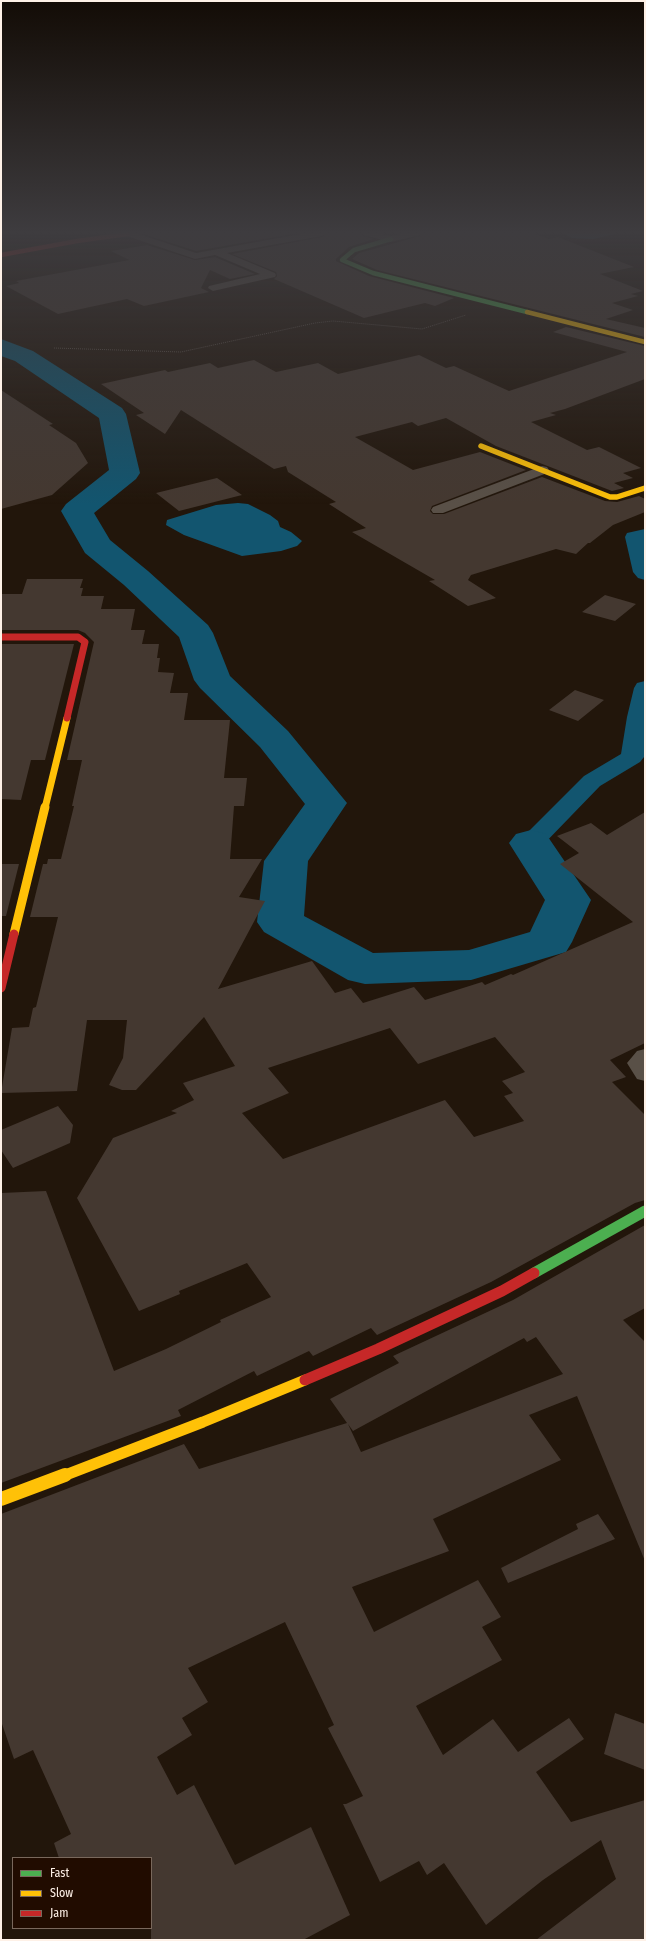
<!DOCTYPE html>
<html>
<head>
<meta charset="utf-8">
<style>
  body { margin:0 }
  #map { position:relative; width:646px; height:1941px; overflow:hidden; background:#22160b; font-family:"Fira Sans Condensed",sans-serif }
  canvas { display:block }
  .frame { position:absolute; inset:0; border:2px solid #fef1e7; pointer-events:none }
  .legend { position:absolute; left:12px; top:1857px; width:140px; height:72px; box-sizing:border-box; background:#210c00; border:1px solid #79685c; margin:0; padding:5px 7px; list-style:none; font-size:12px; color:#fef1e7 }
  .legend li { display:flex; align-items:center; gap:8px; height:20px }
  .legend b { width:20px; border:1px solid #79685c }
</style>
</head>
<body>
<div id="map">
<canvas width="646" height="1941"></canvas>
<div class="frame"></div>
<ul class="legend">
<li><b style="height:5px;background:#4caf50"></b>Fast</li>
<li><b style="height:5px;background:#ffc107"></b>Slow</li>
<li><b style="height:5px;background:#c62828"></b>Jam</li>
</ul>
</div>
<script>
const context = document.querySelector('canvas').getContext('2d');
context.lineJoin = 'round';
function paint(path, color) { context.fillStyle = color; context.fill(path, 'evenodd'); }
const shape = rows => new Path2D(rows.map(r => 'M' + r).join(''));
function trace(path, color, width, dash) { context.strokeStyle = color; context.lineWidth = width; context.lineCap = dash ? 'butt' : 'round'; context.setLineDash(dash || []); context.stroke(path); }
paint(shape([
  [563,233,613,233,615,234,593,239,572,238],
  [238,503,248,504,270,515,278,521,280,527,291,532,302,541,297,546,281,551,242,556,184,535,166,525,167,520,216,505]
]), '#12556f');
paint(shape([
  [645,529,644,541,645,580,638,578,633,572,625,537,627,533,645,529],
  [645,681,645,748,644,757,640,762,600,786,540,848,531,851,522,848,518,843,522,838,584,776,621,754,627,717,634,688,637,683,645,681]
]), '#12556f');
paint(shape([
  [1,339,33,351,122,408,126,414,140,473,136,479,94,513,110,540,148,571,208,625,213,633,230,676,288,731,347,803,308,861,304,916,373,953,469,950,530,932,545,900,509,843,516,834,531,830,546,834,591,900,572,942,566,952,471,980,365,984,348,980,264,932,257,922,264,861,305,804,260,747,200,688,194,680,179,637,124,585,85,553,61,511,66,504,109,470,99,418,15,361,1,356,1,339]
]), '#12556f');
paint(shape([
  [140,233,298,233,196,251],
  [328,233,360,233,363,236,374,239,349,247,336,259,336,261,369,276,454,298,435,306,425,303,364,318,274,279,277,276,276,272,232,254,322,237],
  [423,233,532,233,549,239,558,237,634,267,600,274,643,291,631,294,638,296,612,303,633,310,606,319,645,328,645,337,377,270,352,259,359,253,420,236],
  [147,245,195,260,215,257,255,274,230,279,210,270,201,288,209,292,144,306,127,299,58,314,6,286,19,283,16,281,129,260,111,251],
  [566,327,645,346,645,379,565,409,550,413,556,415,531,422,587,450,599,447,641,468,623,473,633,478,614,483,624,488,612,491,496,446,446,418,418,426,412,422,355,437,413,470,480,452,526,470,432,506,430,511,433,514,444,514,542,477,605,501,617,502,639,496,645,499,645,512,613,525,590,543,588,543,576,554,556,549,471,575,468,580,496,598,468,606,429,581,435,580,352,532,366,528,329,504,336,502,288,472,286,466,274,469,181,410,165,434,136,415,144,413,101,384,165,370,168,372,210,363,218,368,254,360,276,372,318,363,338,374,419,355,446,368,454,366,509,391,627,352,553,332],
  [1,390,53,424,49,425,76,443,88,463,52,495,1,509],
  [217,478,242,495,179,511,156,493],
  [27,579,83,579,80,588,83,588,81,596,104,596,101,609,135,609,131,630,145,630,142,644,159,644,157,658,160,658,158,672,174,673,170,693,188,693,184,720,230,720,224,778,247,778,244,806,234,806,230,859,262,859,239,897,265,901,218,989,312,961,335,993,351,988,363,1003,414,987,425,1000,482,982,485,985,511,974,513,975,633,922,560,864,579,853,557,836,591,823,607,835,645,812,645,1043,610,1060,626,1077,612,1082,645,1115,645,1200,635,1203,491,1282,377,1335,371,1328,313,1356,309,1351,257,1376,254,1371,178,1410,181,1416,1,1483,1,1193,46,1191,114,1371,166,1349,221,1322,220,1320,271,1297,247,1263,179,1291,180,1294,139,1311,77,1198,113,1138,177,1113,171,1111,194,1100,183,1083,235,1066,204,1017,136,1090,122,1090,109,1085,123,1058,127,1020,87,1020,77,1091,1,1093,12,1028,29,1027,33,1008,36,1007,58,917,30,917,43,864,47,864,48,859,61,859,74,806,72,806,82,760,67,760,94,642,85,633,78,630,1,630,1,594,22,594],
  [390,1028,418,1064,495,1037,525,1072,502,1081,513,1093,504,1096,524,1121,474,1137,445,1100,283,1159,242,1113,289,1093,268,1068],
  [605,595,636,604,615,621,582,612],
  [1,644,74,644,45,760,31,760,21,800,1,799],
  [575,690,604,700,578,721,549,710],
  [1,864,19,864,6,916,1,916],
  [58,1106,73,1125,70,1143,13,1168,1,1150,1,1130],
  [645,1225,645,1308,623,1320,645,1342,645,1561,577,1396,529,1415,561,1460,433,1519,449,1551,352,1587,374,1632,478,1580,501,1617,482,1627,502,1660,416,1706,443,1755,493,1719,518,1752,569,1718,584,1739,536,1772,571,1822,645,1800,645,1940,536,1940,616,1879,601,1840,543,1880,486,1925,444,1863,427,1875,419,1861,380,1882,343,1804,346,1804,363,1796,328,1728,334,1725,285,1622,188,1668,208,1702,182,1718,192,1735,157,1757,177,1795,194,1785,235,1865,311,1827,350,1915,303,1940,151,1940,151,1858,59,1858,54,1843,71,1834,33,1750,14,1759,1,1721,1,1514,184,1444,199,1469,347,1423,330,1399,399,1363,393,1356,513,1300],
  [536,1337,563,1374,361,1452,348,1424,353,1431,524,1338,527,1342],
  [598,1514,615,1539,508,1583,501,1568,578,1529,576,1524],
  [615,1713,645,1724,645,1770,604,1754]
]), '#443830');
trace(shape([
  [54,348,181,352,315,323,333,321,422,329,466,315]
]), '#5e544c', 1, [1, 1]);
paint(shape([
  [122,233,136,233,196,253,306,233,327,233,322,236,227,253,275,273,276,275,275,277,213,291,208,288,209,286,260,274,215,255,195,259,124,235,122,233],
  [361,233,378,233,391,236,405,233,422,233,420,235,391,242,363,235,361,233],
  [542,466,547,467,549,470,547,473,443,513,433,513,431,510,433,507,542,466],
  [645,1049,645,1081,637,1079,627,1063,637,1051,645,1049]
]), '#595047');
trace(shape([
  [391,239,354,250,342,260,373,273,527,312]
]), '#4caf50', 4.5);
trace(shape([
  [534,1273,645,1211]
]), '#4caf50', 11);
trace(shape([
  [527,312,645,342]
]), '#ffc107', 4.5);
trace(shape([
  [481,446,610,497,617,497,645,488]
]), '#ffc107', 5.5);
trace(shape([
  [45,808,67,718]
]), '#ffc107', 7);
trace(shape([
  [14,934,45,807]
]), '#ffc107', 9);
trace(shape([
  [63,1476,203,1422,305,1380]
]), '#ffc107', 11);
trace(shape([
  [1,1499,65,1475]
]), '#ffc107', 14);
trace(shape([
  [1,255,77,241,128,234]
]), '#c62828', 4.5);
trace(shape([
  [1,637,78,637,85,642,67,718]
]), '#c62828', 7);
trace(shape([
  [1,988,14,934]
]), '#c62828', 9);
trace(shape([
  [305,1380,378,1349,502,1291,534,1273]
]), '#c62828', 11);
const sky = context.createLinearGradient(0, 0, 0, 505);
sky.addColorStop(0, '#130c06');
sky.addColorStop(0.46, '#3e3c3f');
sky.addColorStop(1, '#3e3c3f00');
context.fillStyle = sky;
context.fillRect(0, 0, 646, 505);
</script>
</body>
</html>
